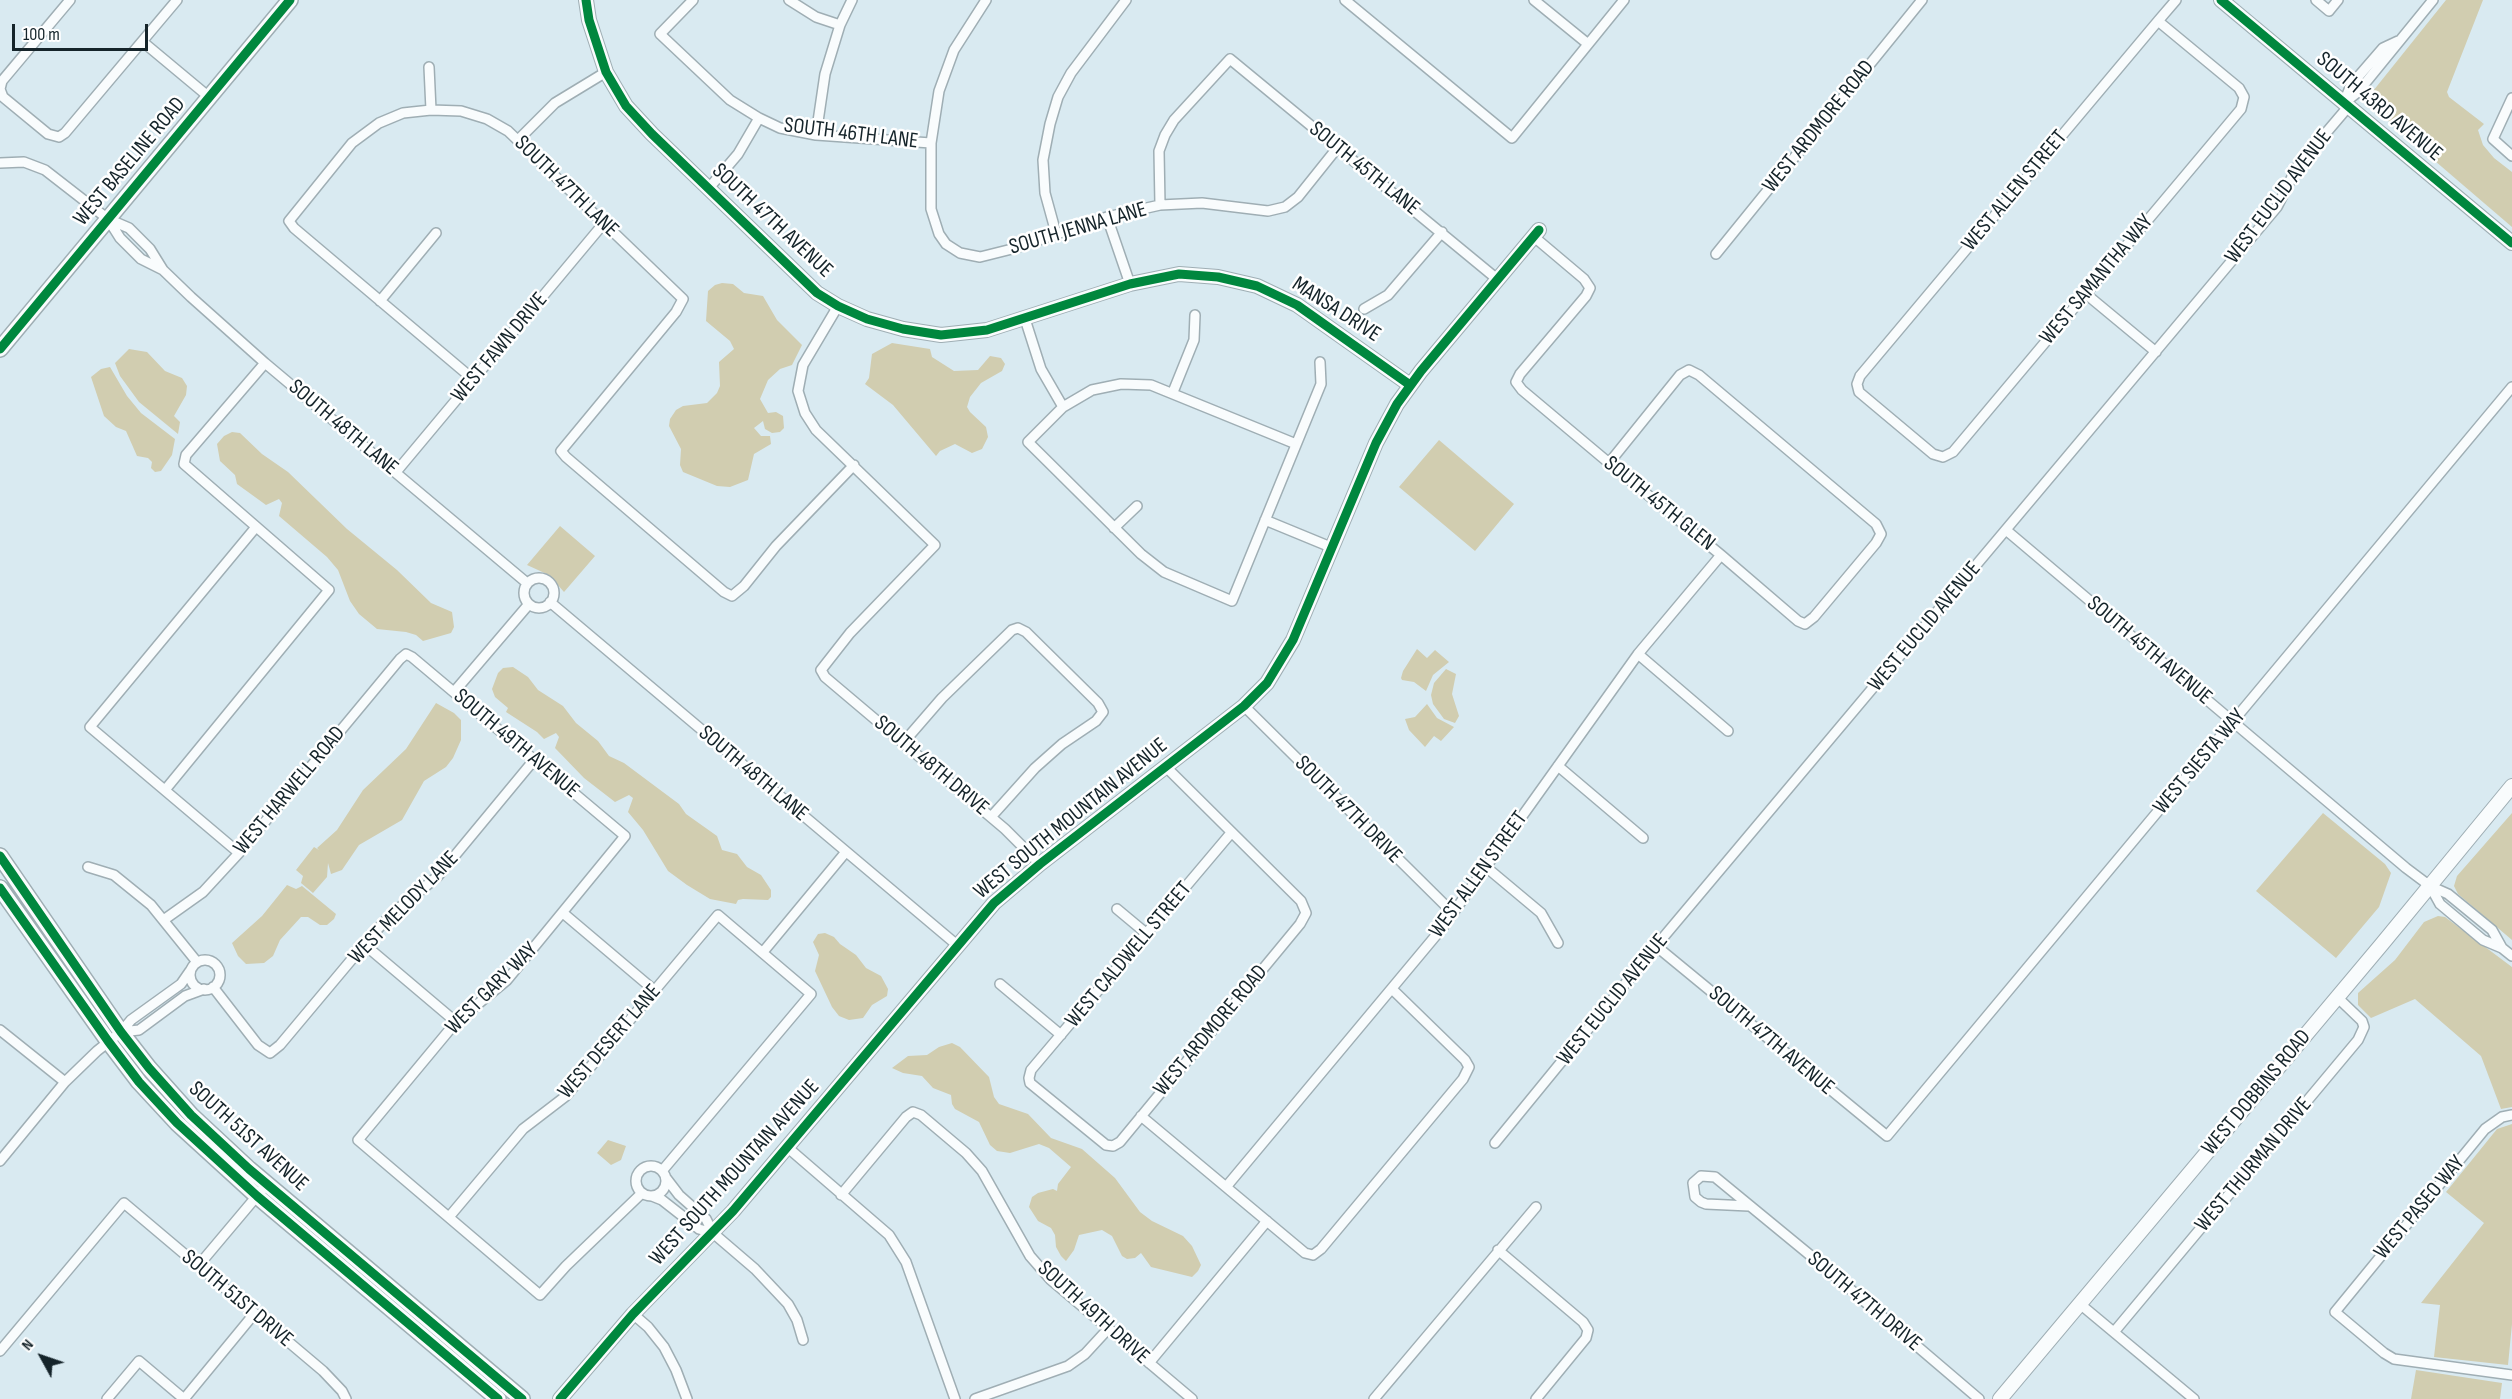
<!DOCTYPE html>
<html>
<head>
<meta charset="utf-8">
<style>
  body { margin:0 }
  #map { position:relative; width:2512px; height:1399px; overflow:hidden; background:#d9eaf1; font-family:"Sofia Sans Condensed",sans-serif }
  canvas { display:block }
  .north { position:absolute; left:12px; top:1327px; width:60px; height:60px; -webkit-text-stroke:4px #fff; paint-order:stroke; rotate:310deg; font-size:16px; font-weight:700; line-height:24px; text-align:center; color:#15242a }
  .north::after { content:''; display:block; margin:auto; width:21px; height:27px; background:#15242a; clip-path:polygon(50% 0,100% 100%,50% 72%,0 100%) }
  .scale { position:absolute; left:12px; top:24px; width:136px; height:27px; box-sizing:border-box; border:3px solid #15242a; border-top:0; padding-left:8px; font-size:18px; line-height:21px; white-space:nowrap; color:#15242a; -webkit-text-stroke:4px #fff; paint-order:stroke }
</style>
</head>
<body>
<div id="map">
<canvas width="2512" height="1399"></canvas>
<div class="north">N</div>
<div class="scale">100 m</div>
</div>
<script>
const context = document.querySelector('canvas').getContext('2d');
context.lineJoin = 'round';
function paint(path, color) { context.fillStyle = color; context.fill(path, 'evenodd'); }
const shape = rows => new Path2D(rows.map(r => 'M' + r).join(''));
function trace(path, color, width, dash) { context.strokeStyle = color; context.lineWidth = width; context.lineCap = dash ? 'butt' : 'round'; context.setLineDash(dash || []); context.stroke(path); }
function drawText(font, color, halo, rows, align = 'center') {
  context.font = font + ' "Sofia Sans Condensed",sans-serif'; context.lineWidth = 5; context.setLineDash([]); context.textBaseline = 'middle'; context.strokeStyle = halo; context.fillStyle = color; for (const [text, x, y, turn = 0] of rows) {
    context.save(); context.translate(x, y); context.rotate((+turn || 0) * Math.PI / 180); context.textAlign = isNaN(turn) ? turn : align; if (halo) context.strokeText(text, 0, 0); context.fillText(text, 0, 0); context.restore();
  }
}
paint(shape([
  [2446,0,2483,0,2447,92,2449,97,2484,124,2478,130,2483,145,2494,158,2512,172,2512,227,2365,101],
  [722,283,733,284,744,293,763,296,777,320,802,345,792,365,780,369,768,380,760,399,768,413,776,412,783,416,784,428,780,432,772,433,765,429,763,421,754,428,761,436,770,436,771,444,754,454,748,480,730,487,717,486,683,472,680,465,681,449,669,426,670,419,676,410,683,406,707,403,717,393,720,386,719,362,734,349,730,341,706,321,708,291,715,285],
  [892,343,930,349,932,357,954,371,978,370,990,356,1001,358,1005,364,1002,371,981,383,970,397,967,407,970,412,986,427,988,437,982,449,972,453,955,444,940,451,936,456,893,405,865,384,869,378,872,354],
  [129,349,147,352,165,371,182,378,187,386,186,395,174,416,180,422,178,434,139,402,120,376,115,363],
  [110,367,127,396,141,413,175,439,172,455,161,471,155,472,151,468,152,462,148,458,137,456,126,431,116,427,104,416,91,377,101,369],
  [232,432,240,433,262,454,288,472,347,529,397,570,431,603,452,612,454,627,451,633,423,641,416,635,406,632,377,629,359,614,350,601,338,570,327,557,279,516,282,503,279,499,266,505,237,484,235,475,220,461,217,444,224,436],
  [1439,440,1514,504,1475,551,1399,487],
  [560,526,595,556,564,592,549,575,527,565],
  [1417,649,1427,658,1435,650,1449,662,1433,675,1426,691,1414,682,1402,680,1401,678,1403,671],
  [513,667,528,677,538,690,563,706,576,723,598,741,609,756,624,763,679,804,686,814,717,836,722,850,737,854,747,867,761,875,771,890,771,897,768,900,743,899,738,900,736,904,710,899,687,885,668,871,643,830,628,812,633,798,629,795,615,802,584,778,555,748,559,737,556,733,544,739,537,732,506,712,508,708,495,697,492,689,498,673,503,668],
  [1446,669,1456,674,1452,694,1459,716,1455,723,1444,719,1433,704,1431,695,1434,683],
  [436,703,454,713,461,720,461,740,453,758,446,767,424,781,402,820,359,845,342,870,331,874,328,863,327,877,313,893,301,883,303,876,296,870,314,847,319,850,317,848,337,830,363,790,406,749],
  [1427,704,1437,718,1454,727,1441,741,1434,736,1425,747,1409,730,1405,719,1415,717],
  [2323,813,2385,864,2391,873,2379,907,2336,958,2256,891],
  [2512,813,2512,940,2458,894,2454,886,2457,876],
  [287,885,296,889,302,886,336,914,334,919,327,925,320,925,308,917,301,917,280,940,273,956,264,963,246,964,238,956,232,943,262,916],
  [2438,916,2445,917,2512,967,2512,1107,2501,1109,2481,1056,2415,999,2371,1018,2358,1005,2358,993,2395,960,2424,922],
  [825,933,834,937,840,944,856,955,866,968,881,976,888,989,887,996,872,1005,863,1018,849,1020,839,1016,832,1007,815,971,819,955,813,942,818,934],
  [952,1043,960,1047,989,1077,994,1097,999,1104,1028,1114,1051,1138,1082,1149,1115,1178,1140,1212,1152,1221,1183,1236,1192,1246,1201,1265,1198,1271,1192,1277,1151,1267,1141,1253,1135,1258,1127,1259,1122,1256,1112,1236,1102,1230,1079,1235,1074,1250,1066,1261,1061,1256,1056,1247,1055,1235,1051,1228,1038,1221,1029,1207,1032,1197,1038,1193,1053,1189,1057,1191,1058,1184,1071,1167,1049,1148,1039,1144,1010,1153,997,1151,990,1145,979,1122,955,1109,952,1104,951,1095,933,1088,922,1076,903,1073,892,1068,908,1056,927,1055,939,1047],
  [2512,1124,2512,1324,2508,1365,2434,1357,2440,1305,2421,1303,2484,1223,2446,1192,2497,1129],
  [608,1140,626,1146,621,1160,611,1165,597,1153],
  [2416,1370,2502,1383,2500,1399,2411,1399]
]), '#d1cdb0');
const street = shape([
  [70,0,2,81,0,89,3,97,48,134,59,137,65,133,177,0],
  [693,0,660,34,730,100,759,118,780,128,816,135,931,143],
  [789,0,816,17,840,25],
  [986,0,954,50,939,91,931,143,931,209,939,234,946,244,960,253,980,257,1012,249,1107,217,1160,205,1202,203,1268,211,1285,207,1298,197,1338,147],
  [1345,0,1512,138,1624,0],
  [1534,0,1588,44],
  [2316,0,2329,11,2338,0],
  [2158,21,2239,88,2244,97,2241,109,1953,452,1943,457,1933,454,1859,392,1857,384,1860,376,2158,21,2176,0],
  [143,42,209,97],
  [429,67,431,110],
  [2512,98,2493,139,2512,156],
  [2345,100,2351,85,2383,48,2398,41],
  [2344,103,2358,92,2433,0],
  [816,135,825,74,840,25,852,0],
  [518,140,555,103,606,72],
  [0,163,24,162,45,170,108,219,129,228,150,249,163,270,191,297,265,363,527,583],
  [709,188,738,154,759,118],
  [1160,205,1159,151,1165,135,1174,120,1230,59,1497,279],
  [1107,217,1130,284],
  [108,219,120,238,141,259,163,270],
  [1056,233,1045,193,1043,160,1050,124,1058,97,1071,73,1126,0],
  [1533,236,1584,279,1590,288,1586,296,1520,374,1516,382,1522,390,1609,463,1721,555,1798,621,1805,624,1814,617,1876,543,1881,534,1876,524,1699,375,1689,370,1680,375,1609,463],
  [1716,254,1922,0],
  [2086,294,2156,352],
  [380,301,436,233],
  [838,306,803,365,798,391,805,413,816,430,935,545,850,633,821,670,825,677,1005,829,1040,864],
  [1364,309,1388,295,1442,232],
  [1025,319,1041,369,1063,407],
  [474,380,294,228,289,221,352,143,379,123,403,113,431,110,461,111,487,119,508,131,683,299,676,312,561,451,566,457,724,592,732,596,744,586,776,546,854,465],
  [1173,392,1194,340,1195,315],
  [1296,444,1151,385,1121,384,1092,390,1063,407,1028,442,1141,554,1164,572,1232,601,1321,384,1320,362],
  [396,472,604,223],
  [1265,520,1333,548],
  [1114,528,1137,506],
  [2006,530,2406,868,2430,886,2448,894,2492,930,2502,948],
  '524 593a15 15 0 1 1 30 0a15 15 0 1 1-30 0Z',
  [550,602,957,945],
  [1638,654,1728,731],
  [454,692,529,604],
  [1244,706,1453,913],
  [903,743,942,698,1012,630,1018,628,1026,632,1098,703,1103,712,1096,721,1062,744,1035,768,991,817],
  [1558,766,1643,838],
  [1166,767,1301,901,1306,913,1300,924,1120,1142,1113,1146,1106,1145,1030,1083,1029,1078,1031,1070,1231,833],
  [165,790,329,590,184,464,186,455,265,363],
  [239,853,90,727,256,527],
  [88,867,114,875,151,905,197,962],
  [1486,867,1541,913,1558,943],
  [2430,886,2440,904,2483,940,2502,948,2512,956],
  [1117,909,1147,934],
  [563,913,654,990],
  [165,919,203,892,239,853,400,659,406,654,412,657,625,836,507,980,456,1022,358,1140,540,1295,566,1266,642,1193],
  [365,945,456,1022],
  [1656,946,1887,1136,2512,387],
  [763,952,845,853],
  '190 975a15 15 0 1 1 30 0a15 15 0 1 1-30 0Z',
  [1000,984,1061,1035],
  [213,987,258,1045,270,1053,280,1045,373,934,392,914,438,876,534,760],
  [0,1030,65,1082],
  [121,1032,139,1030,185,996,204,989],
  [2512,1115,2502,1117,2485,1129,2335,1312,2384,1353,2394,1359,2512,1375],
  [1141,1116,1305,1253,1313,1255,1321,1249,1463,1079,1469,1067,1465,1060,1392,989],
  [1495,1143,1656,946,2277,207,2297,167,2348,107],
  [787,1147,889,1235,906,1262,955,1399],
  [0,1161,65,1082,97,1051,121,1032,131,1020,181,984,190,971],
  '636 1181a15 15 0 1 1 30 0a15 15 0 1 1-30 0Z',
  [666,1178,679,1195,706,1219,713,1233,755,1269,788,1304,797,1320,803,1340],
  [1226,1187,1443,927,1638,654,1721,555],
  [841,1195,906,1117,913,1112,921,1115,966,1153,982,1171,1030,1256,1051,1280,1192,1399],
  [652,1196,662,1200,699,1229,713,1233],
  [1749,1206,1706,1204,1701,1202,1695,1197,1693,1183,1701,1176,1715,1177,1816,1260,1979,1399],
  [449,1217,523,1129,566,1096,718,915,811,994,662,1171],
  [1498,1250,1583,1322,1588,1330,1586,1338,1536,1399],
  [198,1266,267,1184],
  [2080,1304,2194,1399],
  [633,1314,648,1327,664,1347,676,1370,687,1399],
  [2114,1332,2358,1040,2364,1027,2362,1021,2337,997],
  [0,1351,124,1203,323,1371,342,1391,346,1399],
  [1149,1363,1267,1221],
  [107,1399,139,1361,184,1399],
  [184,1399,254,1314],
  [975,1399,1068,1366,1085,1354,1108,1329],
  [1374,1399,1536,1207]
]);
const secondary = shape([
  [586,0,589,20,606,72,626,106,652,134,817,293,838,306,867,319,903,329,941,335,987,330,1130,284,1179,274,1218,277,1257,286,1297,305,1410,385],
  [2221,0,2512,243],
  [560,1399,633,1314,733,1211,994,903,1040,864,1244,706,1267,683,1293,640,1376,443,1397,404,1421,371,1539,230],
  [2000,1399,2382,944,2512,786]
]);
const primary = shape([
  [0,349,290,0],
  [0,856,121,1032,149,1068,191,1115,249,1169,522,1399],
  [0,888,108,1041,139,1082,177,1123,257,1196,498,1399]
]);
trace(street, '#9faeb4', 12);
trace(secondary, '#9faeb4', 16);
trace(primary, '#9faeb4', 18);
trace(street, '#f9fcfd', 9);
trace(secondary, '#f9fcfd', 14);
trace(primary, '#f9fcfd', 15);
trace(shape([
  [586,0,589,20,606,72,626,106,652,134,817,293,838,306,867,319,903,329,941,335,987,330,1130,284,1179,274,1218,277,1257,286,1297,305,1410,385],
  [2221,0,2512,243],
  [0,349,290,0],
  [0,856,121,1032,149,1068,191,1115,249,1169,522,1399],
  [0,888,108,1041,139,1082,177,1123,257,1196,498,1399],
  [560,1399,633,1314,733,1211,994,903,1040,864,1244,706,1267,683,1293,640,1376,443,1397,404,1421,371,1539,230]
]), '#00873e', 9);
drawText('22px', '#15242a', '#fff', [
  ["SOUTH 43RD AVENUE",2379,107,40],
  ["WEST ARDMORE ROAD",1819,127,-51],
  ["SOUTH 46TH LANE",851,134,7],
  ["WEST BASELINE ROAD",130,162,-50],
  ["SOUTH 45TH LANE",1364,169,39],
  ["SOUTH 47TH LANE",566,187,44],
  ["WEST ALLEN STREET",2015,191,-50],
  ["WEST EUCLID AVENUE",2279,197,-53],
  ["SOUTH 47TH AVENUE",772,221,43],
  ["SOUTH JENNA LANE",1078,229,-16],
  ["WEST SAMANTHA WAY",2097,280,-50],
  ["MANSA DRIVE",1336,310,33],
  ["WEST FAWN DRIVE",500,348,-50],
  ["SOUTH 48TH LANE",343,428,40],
  ["SOUTH 45TH GLEN",1659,504,39],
  ["WEST EUCLID AVENUE",1925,627,-50],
  ["SOUTH 45TH AVENUE",2149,651,40],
  ["SOUTH 49TH AVENUE",516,744,40],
  ["WEST SIESTA WAY",2200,762,-50],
  ["SOUTH 48TH DRIVE",931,766,40],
  ["SOUTH 48TH LANE",753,774,40],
  ["WEST HARWELL ROAD",290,791,-50],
  ["SOUTH 47TH DRIVE",1348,810,45],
  ["WEST SOUTH MOUNTAIN AVENUE",1071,819,-39],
  ["WEST ALLEN STREET",1479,875,-54],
  ["WEST MELODY LANE",404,908,-46],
  ["WEST CALDWELL STREET",1129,955,-50],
  ["WEST GARY WAY",492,989,-45],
  ["WEST EUCLID AVENUE",1613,1000,-51],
  ["WEST ARDMORE ROAD",1211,1031,-50],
  ["SOUTH 47TH AVENUE",1771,1041,40],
  ["WEST DESERT LANE",610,1042,-49],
  ["WEST DOBBINS ROAD",2257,1093,-50],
  ["SOUTH 51ST AVENUE",248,1137,42],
  ["WEST THURMAN DRIVE",2254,1165,-50],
  ["WEST SOUTH MOUNTAIN AVENUE",735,1173,-48],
  ["WEST PASEO WAY",2420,1208,-50],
  ["SOUTH 51ST DRIVE",237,1299,40],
  ["SOUTH 47TH DRIVE",1864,1302,40],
  ["SOUTH 49TH DRIVE",1093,1313,42]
]);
</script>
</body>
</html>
